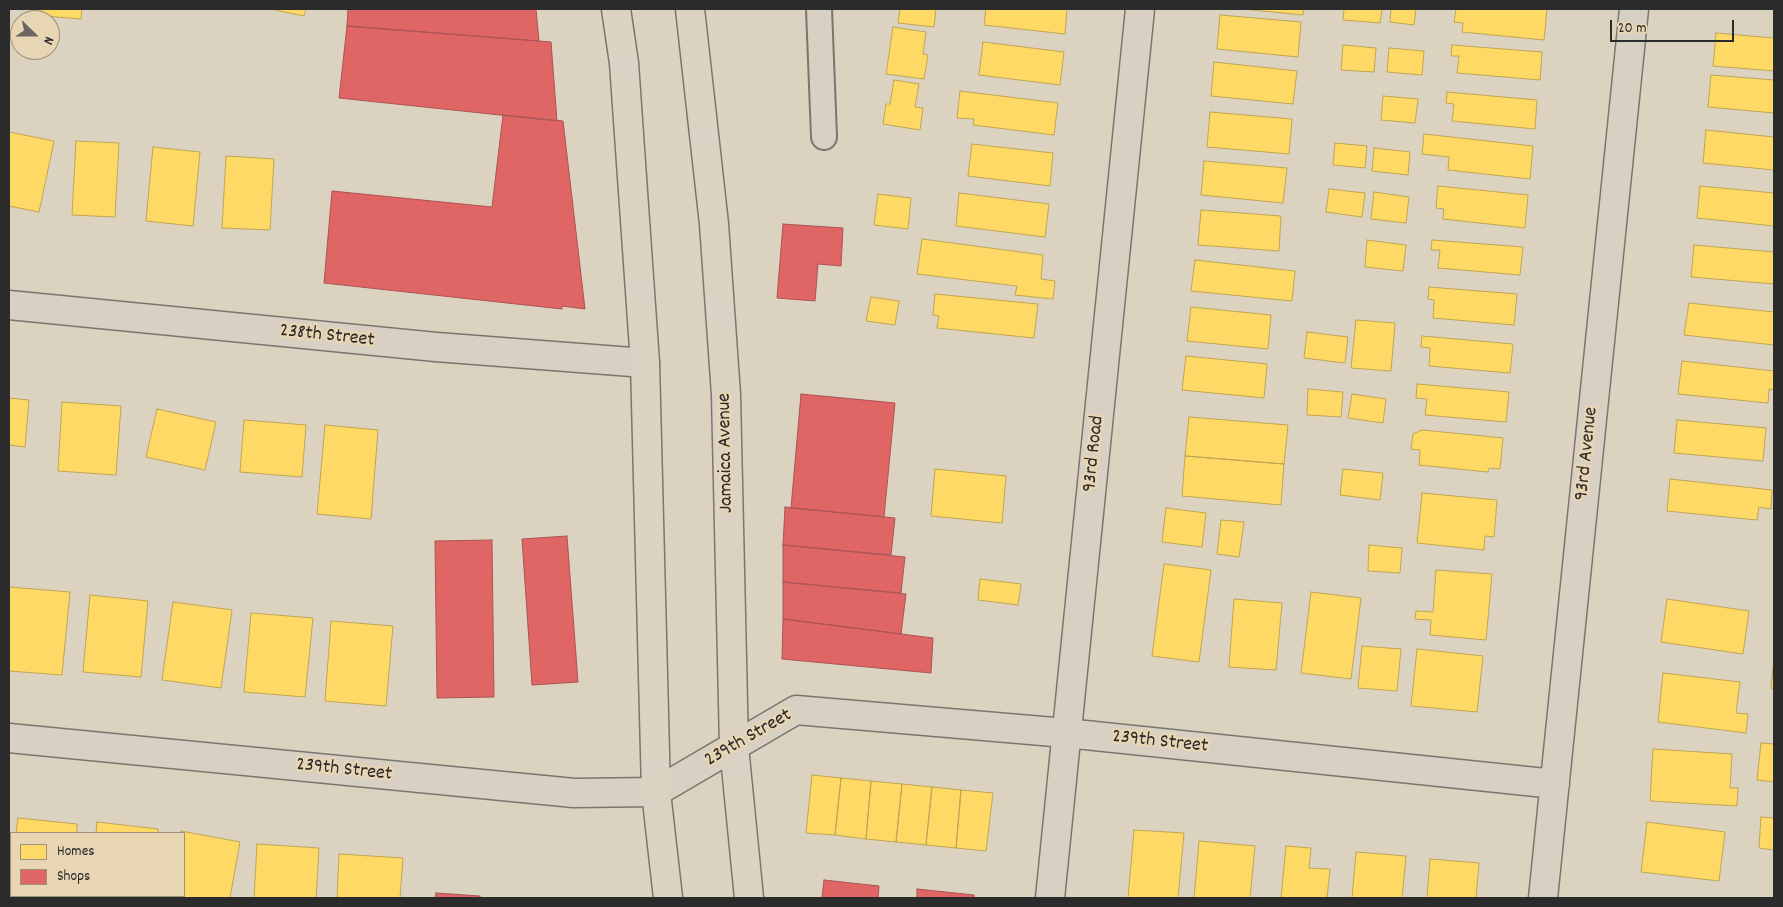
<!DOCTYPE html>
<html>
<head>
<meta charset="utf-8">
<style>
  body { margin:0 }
  #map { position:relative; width:1783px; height:907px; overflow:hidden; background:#dbd2bf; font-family:Dekko,sans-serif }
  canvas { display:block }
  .frame { position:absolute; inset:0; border:10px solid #2b2b2b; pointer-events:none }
  .legend { position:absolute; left:10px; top:832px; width:175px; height:65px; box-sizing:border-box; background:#e7d5b3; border:1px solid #9c917d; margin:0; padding:6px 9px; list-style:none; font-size:15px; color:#2b2b2b }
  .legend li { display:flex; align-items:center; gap:10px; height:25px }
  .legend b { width:25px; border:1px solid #9c917d }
  .north { position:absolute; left:10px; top:10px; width:50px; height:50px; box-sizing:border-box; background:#e7d5b3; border:1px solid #9c917d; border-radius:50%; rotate:112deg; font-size:14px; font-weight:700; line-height:20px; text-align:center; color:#2b2b2b }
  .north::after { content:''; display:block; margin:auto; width:18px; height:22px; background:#69655f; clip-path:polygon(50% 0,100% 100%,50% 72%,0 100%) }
  .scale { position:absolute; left:1610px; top:20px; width:124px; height:22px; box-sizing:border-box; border:2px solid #2b2b2b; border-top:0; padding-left:6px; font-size:15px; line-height:18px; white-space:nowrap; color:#2b2b2b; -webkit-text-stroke:4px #e7d5b3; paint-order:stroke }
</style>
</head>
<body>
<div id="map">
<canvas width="1783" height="907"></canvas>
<div class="frame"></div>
<ul class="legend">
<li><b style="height:14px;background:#ffd966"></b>Homes</li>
<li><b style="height:14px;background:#e06666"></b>Shops</li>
</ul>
<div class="north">N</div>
<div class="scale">20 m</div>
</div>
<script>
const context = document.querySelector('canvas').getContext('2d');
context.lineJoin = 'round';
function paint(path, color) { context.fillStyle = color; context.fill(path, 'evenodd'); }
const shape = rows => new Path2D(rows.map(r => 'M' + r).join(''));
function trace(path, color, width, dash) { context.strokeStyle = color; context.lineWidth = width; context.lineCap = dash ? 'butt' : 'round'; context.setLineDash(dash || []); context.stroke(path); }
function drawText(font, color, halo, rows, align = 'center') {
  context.font = font + ' Dekko,sans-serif'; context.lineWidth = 5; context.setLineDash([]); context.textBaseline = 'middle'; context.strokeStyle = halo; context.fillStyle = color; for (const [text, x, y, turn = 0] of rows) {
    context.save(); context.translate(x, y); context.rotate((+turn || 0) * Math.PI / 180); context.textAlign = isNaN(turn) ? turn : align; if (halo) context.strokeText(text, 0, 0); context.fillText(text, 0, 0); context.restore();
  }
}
const homes = shape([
  [32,9,82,9,81,19,32,15,32,9],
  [270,9,306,9,304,16,270,9],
  [900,9,936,9,934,27,898,23,900,9],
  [986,9,1067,9,1065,34,984,25,986,9],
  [1243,9,1303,9,1303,15,1243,9],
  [1344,9,1382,9,1380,23,1343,20,1344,9],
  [1391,9,1416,9,1414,25,1390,22,1391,9],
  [1456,9,1547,9,1544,40,1462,32,1463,23,1454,22,1456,9],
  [1220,15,1301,22,1298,57,1217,49,1220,15],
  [893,27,926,32,923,54,928,55,924,79,886,74,893,27],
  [1716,33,1774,38,1774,71,1713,66,1716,33],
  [983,42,1064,52,1060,85,979,75,983,42],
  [1343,45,1376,48,1374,72,1341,70,1343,45],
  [1452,45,1542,52,1540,80,1457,73,1459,56,1451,56,1452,45],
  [1389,48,1424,51,1422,75,1387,72,1389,48],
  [1214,62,1297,71,1293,104,1211,96,1214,62],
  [1711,75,1774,80,1774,113,1708,107,1711,75],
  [894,80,919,84,915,107,923,108,920,130,883,124,886,104,890,104,894,80],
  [960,91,1058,103,1054,135,973,125,974,119,957,118,960,91],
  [1447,92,1537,100,1535,129,1452,121,1454,104,1446,103,1447,92],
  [1383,96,1418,99,1415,123,1381,120,1383,96],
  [1210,112,1292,119,1289,154,1207,147,1210,112],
  [1706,130,1774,137,1774,170,1703,163,1706,130],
  [9,132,54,141,39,212,9,206,9,132],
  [1424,134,1533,146,1530,179,1448,170,1449,157,1422,154,1424,134],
  [76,141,119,143,115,217,72,215,76,141],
  [1335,143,1367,146,1365,168,1333,165,1335,143],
  [972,144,1053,153,1050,186,968,176,972,144],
  [153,147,200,152,193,226,146,221,153,147],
  [1374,148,1410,152,1408,175,1372,171,1374,148],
  [226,156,274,159,270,230,222,228,226,156],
  [1204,161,1287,168,1283,203,1201,195,1204,161],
  [1438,186,1528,195,1525,228,1443,219,1444,209,1436,208,1438,186],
  [1700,186,1774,193,1774,226,1697,218,1700,186],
  [1329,189,1365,193,1362,217,1326,212,1329,189],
  [1374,192,1409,197,1406,223,1371,219,1374,192],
  [959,193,1049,204,1045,237,956,226,959,193],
  [878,194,911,198,908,229,874,225,878,194],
  [1201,210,1281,216,1279,251,1198,245,1201,210],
  [922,239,1043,255,1041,279,1055,281,1053,299,1015,295,1017,286,917,274,922,239],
  [1367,240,1406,245,1403,271,1365,267,1367,240],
  [1432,240,1523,247,1520,275,1438,268,1440,250,1431,250,1432,240],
  [1694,245,1774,252,1774,284,1691,277,1694,245],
  [1195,260,1295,271,1292,301,1191,291,1195,260],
  [1429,287,1517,294,1514,325,1433,318,1434,300,1428,299,1429,287],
  [935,294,1038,304,1034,338,937,328,939,316,933,315,935,294],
  [871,297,899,301,895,325,866,321,871,297],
  [1689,303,1774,312,1774,345,1684,335,1689,303],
  [1191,307,1271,315,1268,349,1187,341,1191,307],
  [1356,320,1395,323,1391,371,1351,368,1356,320],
  [1307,332,1348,337,1345,363,1304,358,1307,332],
  [1422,336,1513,344,1510,373,1429,366,1430,348,1421,347,1422,336],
  [1186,356,1267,364,1264,398,1182,390,1186,356],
  [1682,361,1774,371,1774,390,1769,389,1768,403,1678,394,1682,361],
  [1417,384,1509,392,1506,422,1425,415,1427,399,1416,398,1417,384],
  [1308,389,1343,392,1341,417,1307,415,1308,389],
  [1352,394,1386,399,1383,423,1348,418,1352,394],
  [9,398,29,400,25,447,9,445,9,398],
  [62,402,121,406,116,475,58,471,62,402],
  [157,409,216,422,205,470,146,457,157,409],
  [1189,417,1288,425,1284,464,1185,456,1189,417],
  [244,420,306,425,302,477,240,472,244,420],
  [1677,420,1766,428,1763,461,1674,453,1677,420],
  [325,425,378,430,371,519,317,514,325,425],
  [1422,430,1503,438,1500,469,1489,468,1488,472,1419,465,1420,450,1411,449,1413,434,1422,430],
  [1185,456,1284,464,1281,505,1182,496,1185,456],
  [935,469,1006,476,1002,523,931,516,935,469],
  [1343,469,1383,473,1380,500,1340,495,1343,469],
  [1670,479,1772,490,1771,509,1759,507,1757,520,1667,511,1670,479],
  [1422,493,1497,500,1494,537,1485,536,1484,550,1417,543,1422,493],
  [1166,508,1206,513,1202,547,1162,542,1166,508],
  [1221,520,1244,522,1239,557,1217,554,1221,520],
  [1369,545,1402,548,1400,573,1368,571,1369,545],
  [1164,564,1211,570,1199,662,1152,656,1164,564],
  [1436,570,1492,574,1486,640,1430,635,1431,620,1415,619,1416,611,1433,612,1436,570],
  [980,579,1021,584,1018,605,978,600,980,579],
  [9,587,70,592,62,675,9,671,9,587],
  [1311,592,1361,598,1351,679,1301,673,1311,592],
  [90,595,148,601,141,677,83,672,90,595],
  [1234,599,1282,603,1276,670,1229,667,1234,599],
  [1667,599,1749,611,1743,654,1661,642,1667,599],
  [173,602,232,610,221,688,162,680,173,602],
  [251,613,313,618,305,697,244,692,251,613],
  [331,621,393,626,386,706,325,701,331,621],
  [1362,646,1401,649,1397,691,1358,688,1362,646],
  [1417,649,1483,656,1477,712,1411,706,1417,649],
  [1773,667,1774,667,1774,689,1771,689,1773,667],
  [1663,673,1740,682,1736,713,1748,714,1746,733,1658,722,1663,673],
  [1761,743,1774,744,1774,782,1757,780,1761,743],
  [1653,749,1732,754,1730,788,1738,788,1737,806,1650,801,1653,749],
  [812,775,841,778,835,835,806,833,812,775],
  [841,778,871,781,866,839,835,835,841,778],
  [871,781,902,784,896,842,866,839,871,781],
  [902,784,932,787,926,845,896,842,902,784],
  [932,787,961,790,956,848,926,845,932,787],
  [961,790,993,793,986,851,956,848,961,790],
  [1761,817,1774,818,1774,850,1759,848,1761,817],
  [18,818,77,824,77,833,16,833,18,818],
  [97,822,158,829,158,833,96,833,97,822],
  [1647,822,1725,832,1719,881,1641,872,1647,822],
  [1134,830,1184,833,1178,898,1128,898,1134,830],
  [181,831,240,842,230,898,169,898,170,896,184,896,184,833,181,833,181,831],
  [1199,841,1255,846,1250,898,1194,898,1199,841],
  [257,844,319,848,316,898,254,898,257,844],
  [1286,846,1311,848,1309,868,1330,869,1327,898,1281,898,1286,846],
  [1356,852,1406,856,1402,898,1352,898,1356,852],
  [339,854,403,858,400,898,337,898,339,854],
  [1430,859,1479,863,1476,898,1427,898,1430,859],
  [89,896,151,896,150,898,103,898,89,896]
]);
paint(homes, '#ffd966');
trace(homes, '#bfa554', 1);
const shops = shape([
  [348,9,536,9,539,41,347,26,348,9],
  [347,26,551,42,557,121,339,98,347,26],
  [503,115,563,121,585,309,562,306,562,309,324,283,332,191,492,207,503,115],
  [783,224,843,228,841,266,818,264,815,301,777,298,783,224],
  [801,394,895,403,884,517,791,508,801,394],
  [785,507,895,518,891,555,783,545,785,507],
  [567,536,578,682,532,685,522,539,567,536],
  [492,540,494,697,437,698,435,541,492,540],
  [783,545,905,557,901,593,783,582,783,545],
  [783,582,906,594,901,634,783,619,783,582],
  [783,619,933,638,931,673,782,659,783,619],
  [824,880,879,886,878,898,822,898,824,880],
  [917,889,974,895,974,898,917,898,917,889],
  [436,893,480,896,480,898,435,898,436,893]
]);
paint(shops, '#e06666');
trace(shops, '#aa5454', 1);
const service = shape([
  [819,9,824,137]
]);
const minor = shape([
  [9,305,436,347,645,363],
  [9,738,574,793,656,792,796,710,1066,733,1555,784],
  [1050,898,1140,9],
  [1543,898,1634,9]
]);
const primary = shape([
  [616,9,624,63,645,363,656,792,668,898],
  [690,9,714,224,726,395,734,747,749,898]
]);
trace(service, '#7a766e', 28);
trace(minor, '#7a766e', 31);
trace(primary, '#7a766e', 31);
trace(service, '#d7d0c3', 24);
trace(minor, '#d7d0c3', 28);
trace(primary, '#dbd2c4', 28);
drawText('20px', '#2b2b2b', '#e7d5b3', [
  ["238th Street",327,337,6],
  ["Jamaica Avenue",727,453,-91],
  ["93rd Road",1095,454,-84],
  ["93rd Avenue",1588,454,-84],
  ["239th Street",749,739,-30],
  ["239th Street",1160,743,6],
  ["239th Street",344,771,6]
]);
</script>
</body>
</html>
